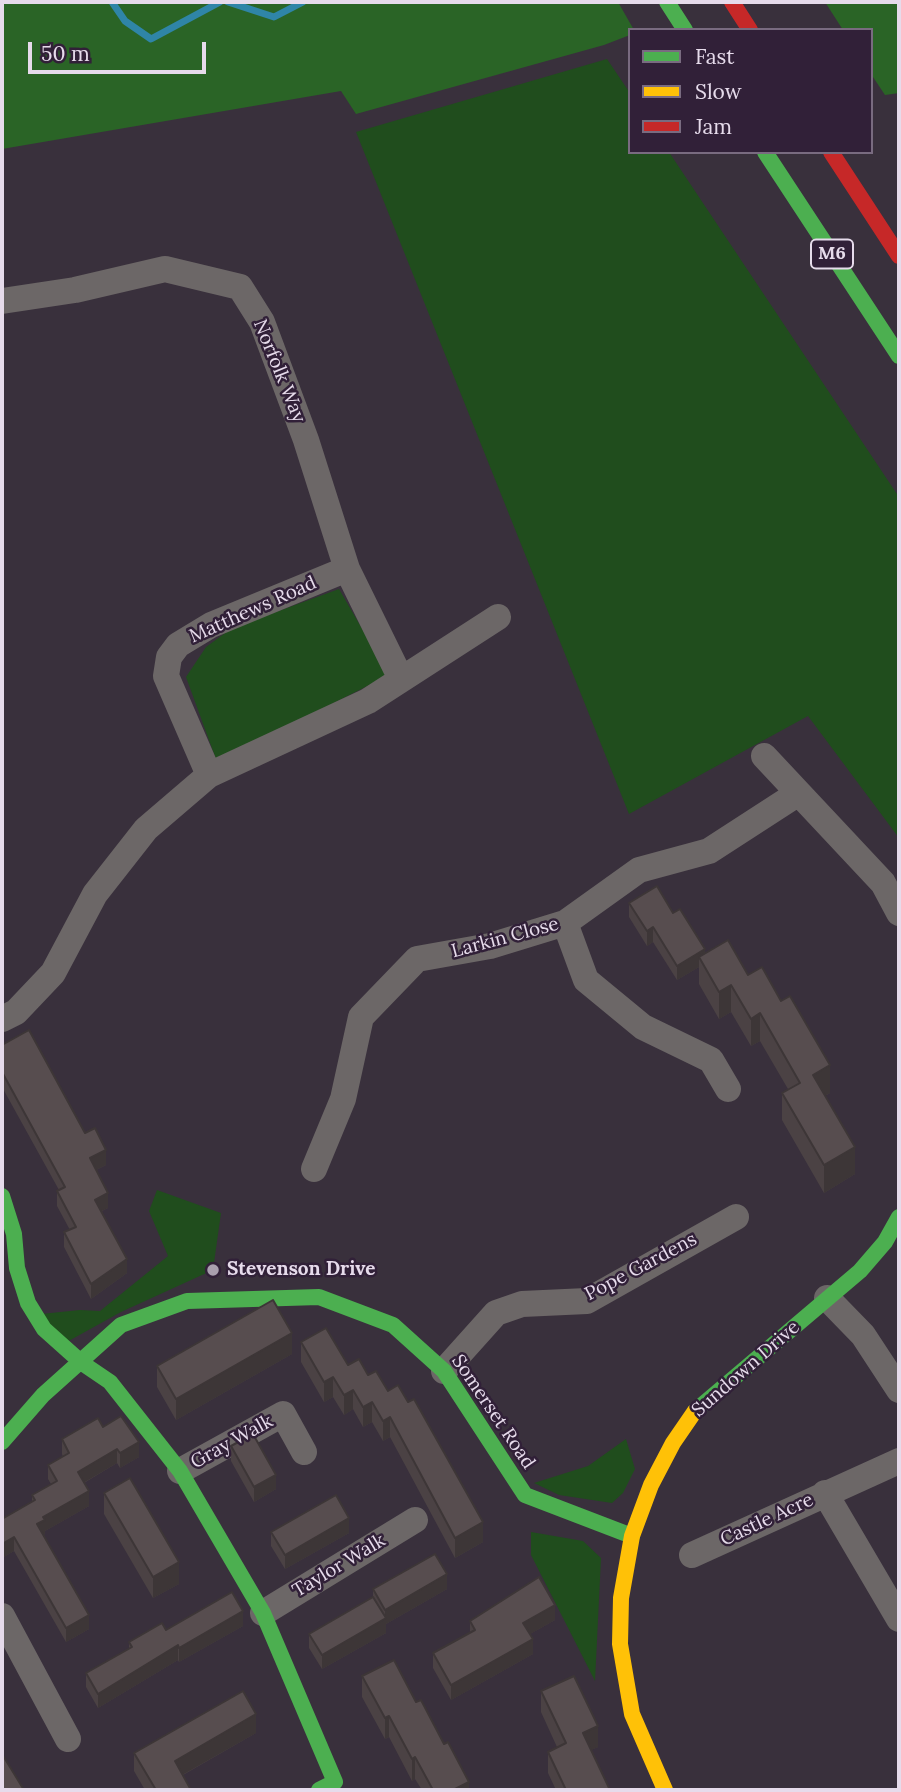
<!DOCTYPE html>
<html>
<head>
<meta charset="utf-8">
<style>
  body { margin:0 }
  #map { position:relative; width:901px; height:1792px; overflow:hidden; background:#39303c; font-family:Lora,serif }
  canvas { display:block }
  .frame { position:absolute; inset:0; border:4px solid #e6dbeb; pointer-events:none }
  .legend { position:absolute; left:628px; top:28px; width:245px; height:126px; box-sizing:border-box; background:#312038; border:2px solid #796b80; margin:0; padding:9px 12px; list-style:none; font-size:21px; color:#e6dbeb }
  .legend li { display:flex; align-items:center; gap:14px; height:35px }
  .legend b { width:35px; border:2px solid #796b80 }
  .scale { position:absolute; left:28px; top:42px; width:178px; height:32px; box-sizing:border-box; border:4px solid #e6dbeb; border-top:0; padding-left:9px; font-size:21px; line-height:24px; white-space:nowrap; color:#e6dbeb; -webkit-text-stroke:5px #312038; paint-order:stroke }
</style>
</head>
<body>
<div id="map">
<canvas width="901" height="1792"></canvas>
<div class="frame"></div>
<ul class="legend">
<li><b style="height:9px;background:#4caf50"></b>Fast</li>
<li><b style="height:9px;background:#ffc107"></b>Slow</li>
<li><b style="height:9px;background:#c62828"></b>Jam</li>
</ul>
<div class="scale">50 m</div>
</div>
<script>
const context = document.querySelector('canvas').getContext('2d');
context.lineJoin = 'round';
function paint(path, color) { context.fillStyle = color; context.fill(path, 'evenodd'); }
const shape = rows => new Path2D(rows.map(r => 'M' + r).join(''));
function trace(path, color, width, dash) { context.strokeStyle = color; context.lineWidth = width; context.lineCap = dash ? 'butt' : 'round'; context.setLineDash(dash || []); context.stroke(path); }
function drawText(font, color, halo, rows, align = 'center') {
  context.font = font + ' Lora,serif'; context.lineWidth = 5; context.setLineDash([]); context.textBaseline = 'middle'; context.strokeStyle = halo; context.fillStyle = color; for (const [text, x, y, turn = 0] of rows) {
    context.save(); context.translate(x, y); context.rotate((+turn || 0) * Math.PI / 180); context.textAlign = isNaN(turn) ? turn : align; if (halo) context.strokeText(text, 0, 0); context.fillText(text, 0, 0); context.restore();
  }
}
paint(shape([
  [607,59,630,93,630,152,669,152,899,497,899,838,808,716,629,814,356,132],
  [339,589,389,675,217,762,186,677,206,647,232,628],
  [157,1190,221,1213,213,1270,121,1312,65,1343,41,1314,80,1310,100,1311,168,1256,149,1211],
  [626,1439,635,1469,623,1493,612,1503,559,1495,534,1483,588,1466],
  [531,1532,583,1541,601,1558,595,1681,531,1555]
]), '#204d1d');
paint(shape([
  [2,2,618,2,634,30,630,30,630,35,604,45,356,114,341,91,2,149],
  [825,2,896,2,899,6,899,93,885,95,871,74,871,30,843,30]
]), '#2a6426');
trace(shape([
  [112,2,125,21,151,39,220,2],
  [228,2,274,17,303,2]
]), '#2f85a7', 7);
trace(shape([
  [2,301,75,290,165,269,240,287,262,322,306,440,347,569],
  [764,756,883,883,899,913],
  [209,775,166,676,169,657,178,645,211,625,347,569,401,679],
  [565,923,586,980,643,1027,711,1060,728,1089],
  [2,1019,16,1012,53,973,95,894,146,829,209,775,368,701,498,617],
  [314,1169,343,1099,361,1017,417,959,490,946,565,923,639,870,709,851,797,794],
  [827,1298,863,1335,899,1390],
  [444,1371,496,1313,522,1304,587,1301,736,1217],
  [180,1471,283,1414,304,1452],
  [825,1493,899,1619],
  [692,1555,899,1461],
  [263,1613,415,1520],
  [2,1616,68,1739]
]), '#6c6767', 26);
trace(shape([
  [667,2,685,30],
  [765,152,899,356],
  [2,1196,14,1234,17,1268,28,1303,44,1329,82,1363,110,1382,180,1471,263,1613,335,1782,319,1790],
  [695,1411,860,1271,885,1242,899,1217],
  [2,1442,43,1395,121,1325,187,1301,319,1297,393,1325,444,1371,525,1495,632,1536]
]), '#4caf50', 16);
trace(shape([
  [665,1790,632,1714,620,1644,621,1598,632,1536,651,1485,673,1443,695,1411]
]), '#ffc107', 16);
trace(shape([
  [732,2,750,30],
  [831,152,899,256]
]), '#c62828', 16);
paint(shape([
  [629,903,673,913,705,953,748,975,830,1093,825,1096,855,1174,824,1193,782,1120,782,1093,788,1089,760,1041,751,1046,731,1012,719,1019,699,984,699,967,677,980,653,942,647,946,629,917],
  [2,1045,85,1133,106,1165,96,1170,108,1208,102,1211,127,1273,91,1299,64,1247,64,1232,70,1230,57,1206,57,1191,59,1190,2,1087],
  [301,1342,368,1375,388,1391,483,1542,455,1558,390,1437,383,1441,372,1422,363,1427,353,1409,344,1415,333,1397,324,1402,301,1362],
  [292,1354,176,1420,157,1387,157,1366],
  [103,1427,139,1457,120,1468,117,1463,84,1483,89,1506,45,1531,45,1534,43,1535,89,1629,66,1642,14,1551,2,1558,32,1501,32,1495,51,1484,48,1479,48,1465,63,1457,62,1454,62,1439],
  [231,1446,276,1489,254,1502,231,1461],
  [104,1493,179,1584,153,1598,104,1514],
  [271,1532,349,1533,285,1569,271,1546],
  [373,1589,447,1589,386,1624,386,1633,322,1669,309,1648,309,1634,373,1597],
  [555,1620,530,1634,533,1654,451,1700,433,1668,433,1653,470,1633,470,1621],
  [243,1626,179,1662,178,1660,98,1708,86,1687,86,1673,129,1649,129,1642,166,1630],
  [362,1676,416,1702,469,1790,422,1790,415,1779,412,1781,389,1737,385,1739,362,1697],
  [541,1691,598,1747,591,1750,610,1790,556,1790,548,1773,548,1752,557,1747,541,1712],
  [256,1733,183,1775,191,1790,145,1790,134,1771,134,1753]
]), '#4b4244');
paint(shape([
  [653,927,653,942,647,946,647,931],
  [705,949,705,964,699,957,699,967,677,980,677,966],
  [731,985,731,1012,719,1019,719,992],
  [760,1013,760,1041,751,1046,751,1019],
  [830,1065,830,1093,813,1102,813,1075],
  [855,1147,855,1174,824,1193,824,1165],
  [106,1150,106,1165,90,1173,90,1158],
  [108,1193,108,1208,95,1214,95,1200],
  [127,1259,127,1273,91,1299,91,1284],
  [292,1333,292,1354,176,1420,176,1399],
  [333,1377,333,1397,324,1402,324,1382],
  [353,1390,353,1409,344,1415,344,1395],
  [372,1402,372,1422,363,1427,363,1407],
  [390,1417,390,1437,383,1441,383,1421],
  [139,1442,139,1457,120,1468,120,1453],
  [117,1449,117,1463,78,1486,78,1472],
  [276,1475,276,1489,254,1502,254,1487],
  [89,1491,89,1506,45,1531,45,1534,37,1538,37,1524,43,1517],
  [349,1518,349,1533,285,1569,285,1555],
  [483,1522,483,1542,455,1558,455,1538],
  [14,1537,14,1551,2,1558,2,1544],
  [179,1562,179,1584,153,1598,153,1577],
  [447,1574,447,1589,386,1624,386,1633,322,1669,322,1655,385,1619,385,1610],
  [555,1605,555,1620,523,1638,523,1623],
  [243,1611,243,1626,179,1662,179,1648],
  [89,1615,89,1629,66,1642,66,1628],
  [533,1639,533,1654,451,1700,451,1685],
  [178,1645,178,1660,98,1708,98,1694],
  [256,1714,256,1733,175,1779,175,1761],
  [389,1716,389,1737,385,1739,385,1718],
  [598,1726,598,1747,583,1754,583,1733],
  [415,1757,415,1779,412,1781,412,1759],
  [469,1782,469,1790,453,1790]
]), '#3d3637');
const building = shape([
  [657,886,673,913,680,909,705,949,677,966,653,927,647,931,629,903,657,886],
  [728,940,748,975,762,967,781,1001,790,996,830,1065,813,1075,855,1147,824,1165,782,1093,800,1083,760,1013,751,1019,731,985,719,992,699,957,728,940],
  [29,1030,85,1133,95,1128,106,1150,90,1158,108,1193,95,1200,127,1259,91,1284,64,1232,76,1227,57,1191,65,1187,2,1072,2,1045,29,1030],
  [273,1300,292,1333,176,1399,157,1366,273,1300],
  [326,1328,348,1365,359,1359,368,1375,376,1371,388,1391,398,1385,408,1402,414,1399,483,1522,455,1538,390,1417,383,1421,372,1402,363,1407,353,1390,344,1395,333,1377,324,1382,301,1342,326,1328],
  [121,1416,139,1442,120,1453,117,1449,78,1472,89,1491,43,1517,45,1520,37,1524,89,1615,66,1628,14,1537,2,1544,2,1519,35,1500,32,1495,57,1481,48,1465,69,1453,62,1439,98,1418,103,1427,121,1416],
  [253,1434,276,1475,254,1487,231,1446,253,1434],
  [130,1478,179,1562,153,1577,104,1493,130,1478],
  [336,1495,349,1518,285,1555,271,1532,336,1495],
  [435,1554,447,1574,385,1610,373,1589,435,1554],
  [539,1577,555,1605,523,1623,533,1639,451,1685,433,1653,475,1630,470,1621,539,1577],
  [232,1592,243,1611,179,1648,178,1645,98,1694,86,1673,132,1647,129,1642,162,1623,166,1630,232,1592],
  [373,1597,386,1618,322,1655,309,1634,373,1597],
  [394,1660,416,1702,421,1700,444,1744,448,1742,469,1782,453,1790,433,1790,415,1757,412,1759,389,1716,385,1718,362,1676,394,1660],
  [574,1676,598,1726,583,1733,610,1790,566,1790,548,1752,566,1743,541,1691,574,1676],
  [243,1691,256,1714,175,1761,191,1790,156,1790,134,1753,243,1691],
  [2,1754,24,1790,2,1790,2,1754]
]);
paint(building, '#574d4f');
trace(building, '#3d3637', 2);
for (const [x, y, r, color] of [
  [213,1270,7,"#a99fae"]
]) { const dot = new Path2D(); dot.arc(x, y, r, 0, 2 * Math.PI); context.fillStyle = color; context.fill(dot); trace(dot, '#312038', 2.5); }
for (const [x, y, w] of [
  [832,254,42]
]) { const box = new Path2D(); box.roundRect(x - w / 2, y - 14.5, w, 29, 5); context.fillStyle = '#312038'; context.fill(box); trace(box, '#e6dbeb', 2); }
drawText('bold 18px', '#e6dbeb', null, [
  ["M6",832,254]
]);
drawText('19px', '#e6dbeb', '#312038', [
  ["Norfolk Way",279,371,68],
  ["Matthews Road",253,610,-24],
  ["Larkin Close",505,938,-15],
  ["Pope Gardens",641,1267,-28],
  ["Sundown Drive",746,1369,-41],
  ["Somerset Road",493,1412,56],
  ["Gray Walk",232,1442,-29],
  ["Castle Acre",767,1520,-25],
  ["Taylor Walk",339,1566,-31]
]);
drawText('bold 19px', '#e6dbeb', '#312038', [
  ["Stevenson Drive",227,1270]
], 'left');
</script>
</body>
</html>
